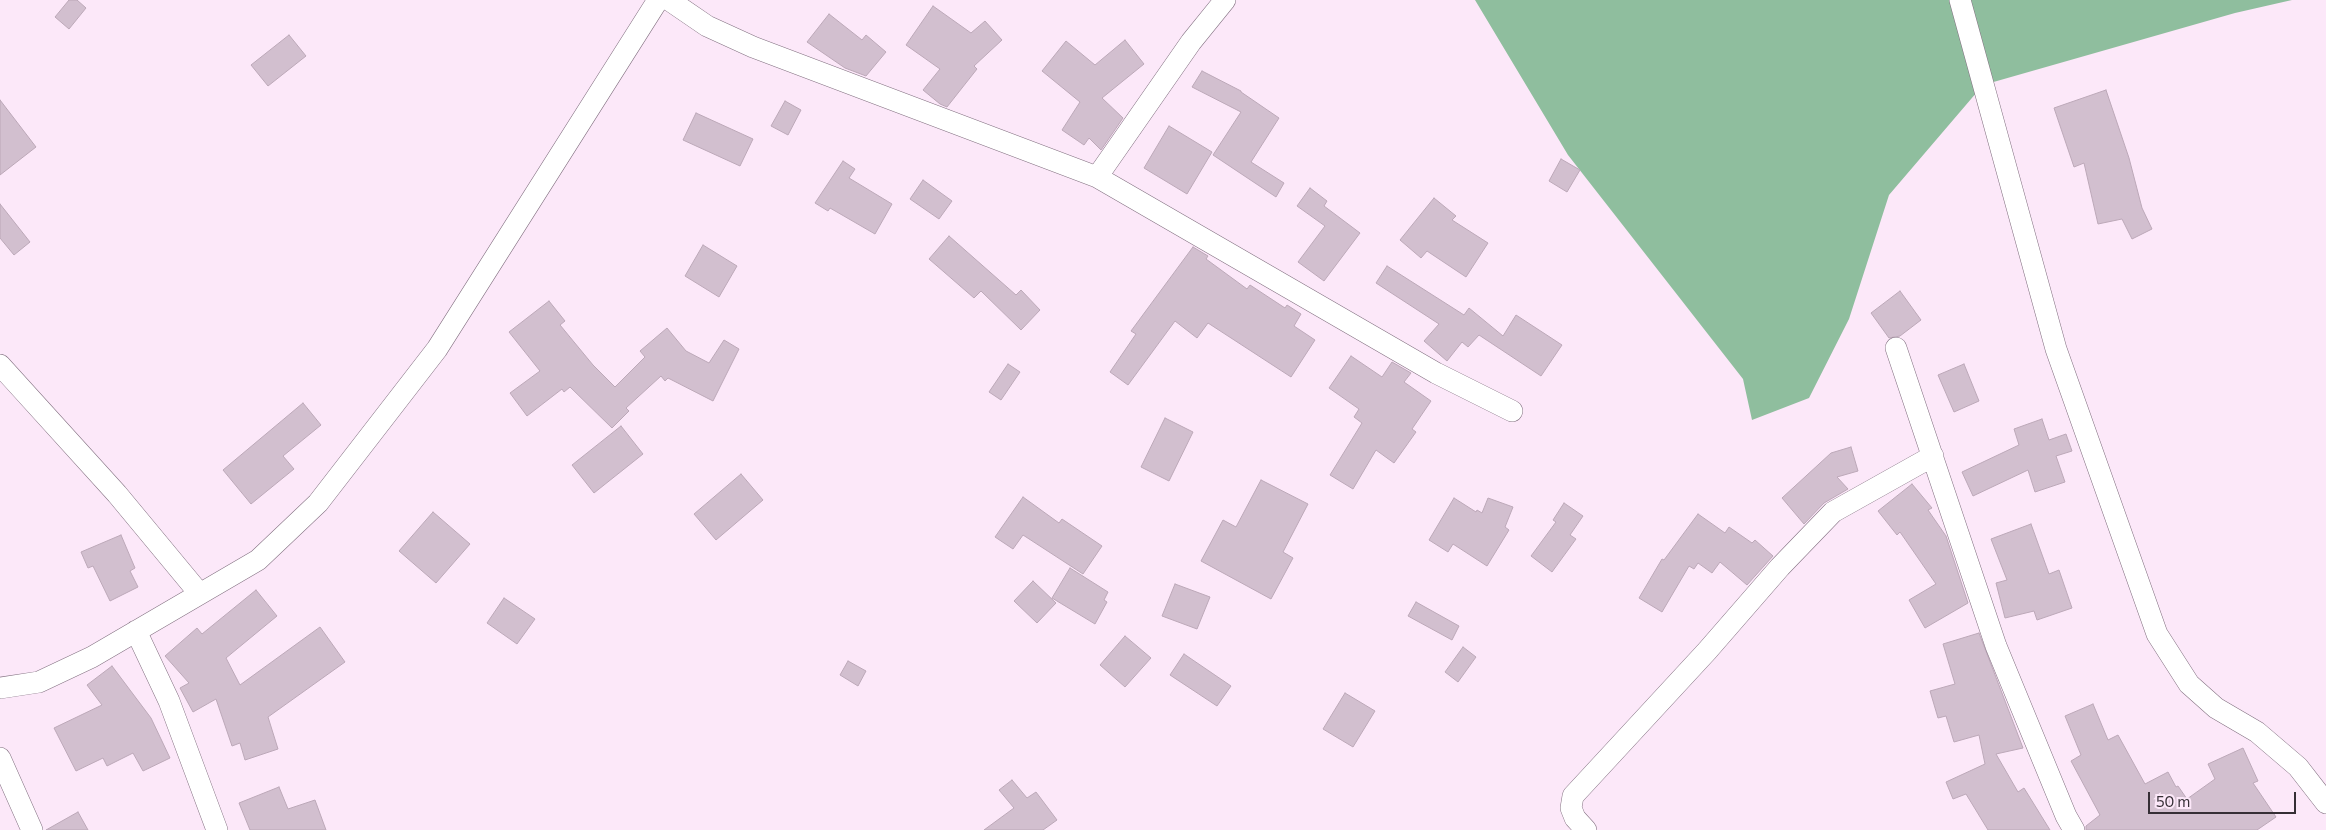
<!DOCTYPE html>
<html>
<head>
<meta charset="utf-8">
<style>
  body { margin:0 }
  #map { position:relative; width:2326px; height:830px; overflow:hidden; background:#fce8f9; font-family:Commissioner,sans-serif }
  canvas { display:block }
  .scale { position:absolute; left:2148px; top:792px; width:148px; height:22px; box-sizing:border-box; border:2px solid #352e35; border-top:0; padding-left:6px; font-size:15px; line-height:18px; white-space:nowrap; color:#352e35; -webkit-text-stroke:4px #fce8f9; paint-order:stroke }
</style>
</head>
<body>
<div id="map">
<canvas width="2326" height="830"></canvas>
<div class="scale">50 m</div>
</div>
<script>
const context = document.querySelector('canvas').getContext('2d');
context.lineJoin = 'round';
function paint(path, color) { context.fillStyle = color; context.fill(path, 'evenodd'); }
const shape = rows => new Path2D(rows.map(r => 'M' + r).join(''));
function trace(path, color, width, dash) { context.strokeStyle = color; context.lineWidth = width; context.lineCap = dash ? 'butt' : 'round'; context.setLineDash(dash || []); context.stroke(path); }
paint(shape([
  [1475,0,2292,0,2235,13,1983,85,1889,195,1849,319,1809,398,1752,420,1743,379,1568,155]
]), '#8fbe9e');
const building = shape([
  [69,0,77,0,86,8,69,29,55,17,69,0],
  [933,6,971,33,985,21,1002,40,974,66,977,69,947,107,940,104,923,90,940,69,906,45,933,6],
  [829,14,862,40,866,35,886,52,866,76,845,68,807,42,829,14],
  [289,35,306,56,268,86,251,65,289,35],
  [1125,40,1144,64,1102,98,1123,118,1101,150,1089,138,1084,145,1062,130,1080,102,1042,71,1066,41,1095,65,1125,40],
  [1202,71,1241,91,1241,92,1279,118,1251,162,1284,183,1276,197,1213,155,1241,112,1192,87,1202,71],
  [2106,90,2129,158,2142,208,2152,229,2132,239,2122,219,2098,224,2084,163,2074,167,2054,108,2106,90],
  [0,100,36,147,0,175,0,100],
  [785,101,801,110,788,135,771,126,785,101],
  [696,113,753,139,740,166,683,140,696,113],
  [1169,126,1212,152,1187,194,1144,168,1169,126],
  [1561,159,1580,170,1567,192,1549,181,1561,159],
  [843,161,855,169,849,178,892,204,875,234,830,208,828,211,815,203,843,161],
  [923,180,952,201,939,219,910,199,923,180],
  [1310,188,1327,201,1324,206,1360,233,1324,281,1298,262,1325,226,1297,206,1310,188],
  [1434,198,1456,216,1452,220,1488,243,1466,277,1427,251,1421,258,1400,240,1434,198],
  [0,204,30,242,14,255,0,238,0,204],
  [949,236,1016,295,1021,290,1040,310,1021,330,981,291,974,298,929,259,949,236],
  [703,245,737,266,719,297,685,276,703,245],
  [1193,247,1208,256,1206,259,1247,289,1250,285,1285,308,1287,305,1301,314,1294,326,1315,340,1291,377,1208,323,1197,338,1175,321,1128,385,1110,372,1136,334,1131,331,1193,247],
  [1387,266,1464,315,1469,308,1503,336,1516,315,1562,345,1541,376,1479,335,1468,347,1462,342,1447,361,1424,341,1439,324,1376,283,1387,266],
  [1900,291,1921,320,1900,336,1889,338,1871,313,1900,291],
  [549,301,565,321,560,325,593,365,615,387,645,357,640,351,667,328,686,351,709,363,724,340,739,349,713,401,668,378,665,381,661,376,626,408,629,411,612,428,570,387,564,392,562,389,527,416,510,393,540,371,509,332,549,301],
  [1351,356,1382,377,1392,362,1411,373,1404,382,1431,401,1412,429,1416,432,1394,463,1376,450,1353,489,1330,475,1362,423,1354,417,1359,409,1329,388,1351,356],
  [1008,364,1020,372,1001,400,989,392,1008,364],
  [1964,364,1979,401,1954,412,1938,375,1964,364],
  [303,403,321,425,283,456,294,469,251,504,223,470,303,403],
  [1165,418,1193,432,1169,481,1141,467,1165,418],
  [2042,419,2049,440,2066,434,2072,451,2056,456,2065,482,2035,492,2028,470,1973,496,1962,472,2019,445,2014,429,2042,419],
  [621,426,643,454,594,493,572,465,621,426],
  [1851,447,1858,471,1837,477,1848,489,1824,503,1804,524,1782,498,1831,453,1851,447],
  [741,474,763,500,716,540,694,514,741,474],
  [1261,480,1308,504,1283,552,1293,558,1271,599,1201,561,1223,520,1236,527,1261,480],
  [1912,484,1932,508,1928,510,1946,536,1968,603,1925,628,1909,600,1936,584,1900,532,1897,535,1878,511,1912,484],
  [1023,497,1059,523,1062,519,1102,546,1083,574,1023,535,1013,549,995,537,1023,497],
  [1454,498,1476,512,1477,510,1482,513,1488,498,1513,507,1505,527,1509,530,1487,566,1453,544,1448,552,1429,540,1454,498],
  [1564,503,1583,516,1570,535,1576,539,1552,572,1531,556,1556,522,1553,520,1564,503],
  [433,512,470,544,436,583,399,551,433,512],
  [1698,514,1725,533,1729,527,1752,543,1755,540,1773,556,1747,585,1720,562,1712,573,1698,563,1694,569,1689,566,1662,612,1639,598,1662,559,1664,560,1698,514],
  [2031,524,2049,574,2059,570,2072,608,2037,620,2034,611,2005,618,1996,583,2007,580,1991,539,2031,524],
  [121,535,135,568,130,571,138,587,110,601,93,566,88,568,81,552,121,535],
  [1070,568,1108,592,1104,600,1107,602,1095,624,1052,598,1070,568],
  [1033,581,1056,603,1037,623,1014,601,1033,581],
  [1175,584,1210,597,1197,629,1162,616,1175,584],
  [256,590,277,616,226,658,240,685,320,627,345,662,268,717,278,749,245,760,240,743,232,746,216,699,193,712,180,688,189,683,165,656,197,628,202,634,256,590],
  [504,598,535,619,517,644,487,623,504,598],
  [1416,602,1459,626,1452,640,1408,616,1416,602],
  [1979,633,2023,748,1996,754,2018,792,2024,788,2050,830,1988,830,1966,794,1953,799,1946,782,1985,764,1979,735,1954,742,1946,716,1938,718,1930,691,1955,684,1943,644,1979,633],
  [1125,636,1151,658,1125,687,1100,665,1125,636],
  [1463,647,1476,657,1458,682,1445,672,1463,647],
  [1184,654,1231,686,1217,706,1170,675,1184,654],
  [848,661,866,671,858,686,840,675,848,661],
  [112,666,151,718,170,758,143,771,133,753,107,766,103,758,76,771,54,728,102,705,87,685,112,666],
  [1345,693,1375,711,1353,747,1323,729,1345,693],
  [2093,704,2108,740,2118,735,2145,784,2168,772,2176,787,2178,786,2187,799,2215,779,2208,764,2243,748,2258,781,2253,783,2276,817,2257,830,2086,830,2086,826,2100,815,2071,761,2081,755,2065,716,2093,704],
  [1012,780,1027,798,1036,792,1057,820,1043,830,984,830,1014,808,999,790,1012,780],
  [279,787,288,809,315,800,326,830,250,830,239,803,279,787],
  [78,812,88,830,46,830,78,812]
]);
paint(building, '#d2bfcf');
trace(building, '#bca8b8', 1);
const street = shape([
  [669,0,707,26,753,47,1097,177,1436,373,1512,411],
  [1960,0,2056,349,2157,634,2189,684,2216,708,2257,732,2298,767,2326,803],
  [1097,177,1191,42,1225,0],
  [1896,348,1996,646,2066,816,2074,830],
  [0,365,117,494,199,593],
  [136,631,169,701,217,830],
  [0,688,39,682,92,657,258,560,318,503,437,349,658,0],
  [0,758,32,830],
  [1586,830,1575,818,1571,808,1573,796,1707,651,1780,567,1833,512,1933,456]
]);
trace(street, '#827080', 22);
trace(street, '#fff', 21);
</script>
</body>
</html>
